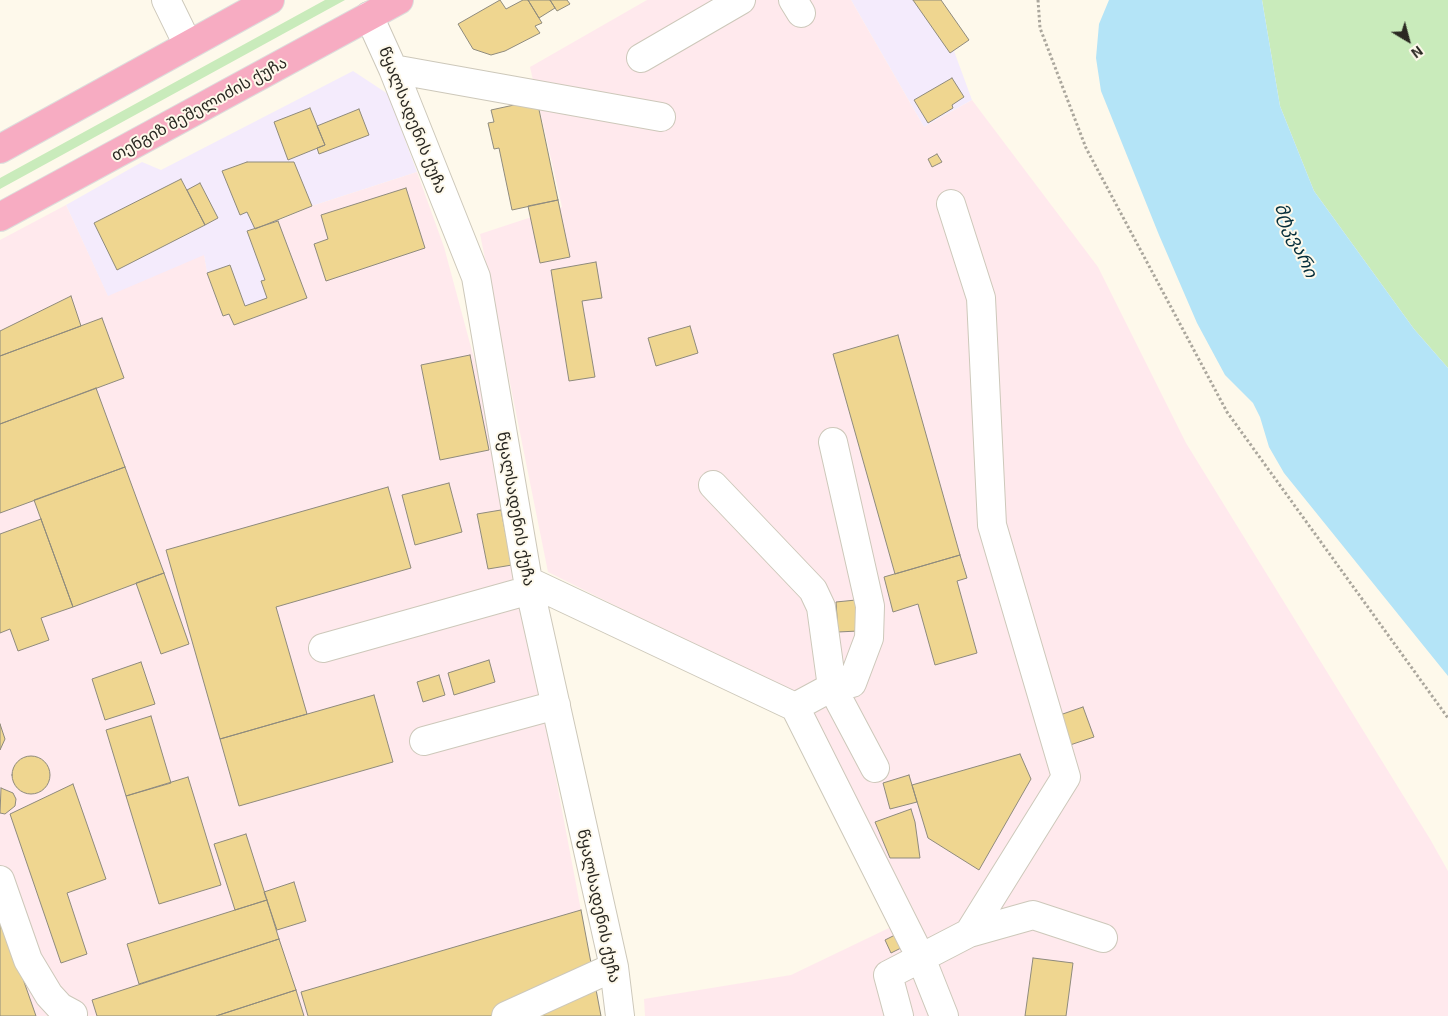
<!DOCTYPE html>
<html>
<head>
<meta charset="utf-8">
<style>
  body { margin:0 }
  #map { position:relative; width:1448px; height:1016px; overflow:hidden; background:#fef9eb; font-family:"Exo 2",sans-serif }
  canvas { display:block }
  .north { position:absolute; left:1383px; top:15px; width:50px; height:50px; -webkit-text-stroke:4px #fef9eb; paint-order:stroke; rotate:143deg; font-size:14px; font-weight:700; line-height:20px; text-align:center; color:#2a2822 }
  .north::after { content:''; display:block; margin:auto; width:18px; height:22px; background:#2a2822; clip-path:polygon(50% 0,100% 100%,50% 72%,0 100%) }
</style>
</head>
<body>
<div id="map">
<canvas width="1448" height="1016"></canvas>
<div class="north">N</div>
</div>
<script>
const context = document.querySelector('canvas').getContext('2d');
context.lineJoin = 'round';
function paint(path, color) { context.fillStyle = color; context.fill(path, 'evenodd'); }
const shape = rows => new Path2D(rows.map(r => 'M' + r).join(''));
function trace(path, color, width, dash) { context.strokeStyle = color; context.lineWidth = width; context.lineCap = dash ? 'butt' : 'round'; context.setLineDash(dash || []); context.stroke(path); }
function drawText(font, color, halo, rows, align = 'center') {
  context.font = font + ' "Exo 2","Noto Sans Georgian",sans-serif'; context.lineWidth = 4; context.setLineDash([]); context.textBaseline = 'middle'; context.strokeStyle = halo; context.fillStyle = color; for (const [text, x, y, turn = 0] of rows) {
    context.save(); context.translate(x, y); context.rotate((+turn || 0) * Math.PI / 180); context.textAlign = isNaN(turn) ? turn : align; if (halo) context.strokeText(text, 0, 0); context.fillText(text, 0, 0); context.restore();
  }
}
paint(shape([
  [851,0,941,0,969,40,954,51,972,100,924,127],
  [353,71,388,94,417,172,312,206,278,220,307,298,234,325,223,316,207,273,204,256,108,297,66,205,142,162,161,170]
]), '#f4ebfc');
paint(shape([
  [647,0,851,0,924,127,972,100,1098,267,1186,443,1430,839,1448,871,1448,1016,645,1016,644,999,791,975,916,915,808,702,548,572,480,234,562,207,530,67],
  [417,172,444,247,482,388,601,1016,0,1016,0,240,66,205,108,296,204,255,207,273,223,316,229,314,234,325,306,298,278,221,312,206]
]), '#ffe9ed');
paint(shape([
  [325,0,345,0,0,189,0,178],
  [1262,0,1448,0,1448,368,1414,329,1314,191,1280,106]
]), '#c9ebbb');
paint(shape([
  [1109,0,1262,0,1280,106,1314,191,1414,329,1448,368,1448,676,1284,473,1269,447,1260,417,1253,403,1225,375,1197,323,1159,235,1101,91,1096,58,1099,24]
]), '#b4e4f7');
const building = shape([
  [500,0,506,9,523,0,528,0,542,23,535,26,540,33,505,51,491,55,473,49,458,24,500,0],
  [528,0,550,0,555,8,539,18,528,0],
  [550,0,567,0,570,4,557,11,550,0],
  [913,0,941,0,969,40,950,53,913,0],
  [952,78,964,97,952,105,953,108,928,123,914,100,952,78],
  [537,100,558,200,512,210,499,148,494,149,488,123,494,122,491,110,537,100],
  [310,108,325,145,288,160,274,122,310,108],
  [359,109,369,135,319,154,317,148,325,145,317,126,359,109],
  [937,154,942,162,932,167,928,159,937,154],
  [247,162,294,162,312,206,255,229,247,212,240,215,222,171,247,162],
  [181,179,205,225,117,270,94,223,181,179],
  [200,183,218,218,205,225,187,190,200,183],
  [406,188,425,248,326,281,314,244,328,239,321,215,406,188],
  [558,200,570,257,540,263,528,206,558,200],
  [278,221,307,298,234,325,229,314,223,316,207,273,230,265,245,306,267,298,261,281,265,280,247,231,278,221],
  [596,262,602,298,582,301,595,377,569,381,551,270,596,262],
  [71,296,81,326,0,356,0,331,71,296],
  [102,318,124,378,0,424,0,356,102,318],
  [690,326,698,353,656,366,648,338,690,326],
  [898,335,960,555,895,574,833,354,898,335],
  [470,355,489,450,440,460,421,365,470,355],
  [96,388,125,467,0,513,0,424,96,388],
  [125,467,164,573,73,607,34,500,125,467],
  [449,483,462,532,415,545,402,495,449,483],
  [388,487,411,568,276,607,307,714,220,739,166,550,388,487],
  [501,510,512,565,488,569,477,514,501,510],
  [41,519,73,607,41,618,49,640,18,651,10,629,0,633,0,534,41,519],
  [960,555,967,578,957,581,977,653,935,665,918,604,893,612,884,577,960,555],
  [164,573,189,644,161,654,136,583,164,573],
  [856,600,858,631,838,632,836,602,856,600],
  [489,660,495,682,454,695,448,673,489,660],
  [141,662,155,704,105,720,92,679,141,662],
  [439,675,445,695,423,702,417,682,439,675],
  [374,695,393,762,239,806,220,739,374,695],
  [1083,707,1094,737,1067,746,1057,716,1083,707],
  [151,716,171,783,126,796,106,730,151,716],
  [0,724,5,739,0,750,0,724],
  [1020,754,1031,779,979,870,928,838,912,785,1020,754],
  '12 775a19 19 0 1 1 38 0a19 19 0 1 1-38 0Z',
  [909,775,917,802,890,809,883,783,909,775],
  [188,777,221,885,159,904,126,796,188,777],
  [73,784,106,879,67,893,87,954,61,963,10,814,73,784],
  [1,788,13,793,16,799,15,806,5,814,0,813,1,788],
  [911,809,915,822,920,858,890,858,875,822,911,809],
  [246,834,267,900,235,910,214,844,246,834],
  [294,882,306,921,277,930,264,892,294,882],
  [267,900,279,939,139,984,127,944,267,900],
  [581,910,601,1016,308,1016,301,992,581,910],
  [0,913,36,1016,0,1016,0,913],
  [901,932,907,945,891,953,885,940,901,932],
  [279,939,296,990,216,1016,97,1016,92,1000,279,939],
  [1033,958,1073,963,1066,1016,1025,1016,1033,958],
  [296,990,304,1016,216,1016,296,990]
]);
paint(building, '#efd690');
trace(building, '#8f8b7d', 1);
const minor = shape([
  [166,0,188,45],
  [793,0,801,13],
  [369,16,393,69,476,277,528,581,614,967,620,1016],
  [641,58,741,0],
  [393,69,661,117],
  [951,204,981,298,992,525,1066,777,969,933],
  [833,442,870,606,869,638,852,683,832,687,875,768],
  [713,485,813,590,821,607,832,687,795,707],
  [528,581,795,707,921,958,944,1016],
  [323,648,530,590],
  [424,741,556,705],
  [0,880,28,960,49,995,60,1007,73,1014],
  [506,1016,614,967],
  [899,1016,888,975,969,933,1033,915,1103,938]
]);
const major = shape([
  [0,149,270,0],
  [0,217,399,0]
]);
trace(minor, '#cdc8ba', 30);
trace(major, '#dddddc', 30);
trace(shape([
  [1038,0,1040,28,1086,148,1227,412,1448,718]
]), '#aba79d', 3, [2.5, 2.5]);
trace(minor, '#fff', 28);
trace(major, '#f7acc2', 28);
drawText('16px', '#2a2822', '#fef9eb', [
  ["თენგიზ შეშელიძის ქუჩა",199,109,-29],
  ["წყალსადენის ქუჩა",413,120,68],
  ["წყალსადენის ქუჩა",516,509,80],
  ["წყალსადენის ქუჩა",599,906,78]
]);
drawText('italic 18px', '#052e3b', '#fef9eb', [
  ["მტკვარი",1296,240,66]
]);
</script>
</body>
</html>
